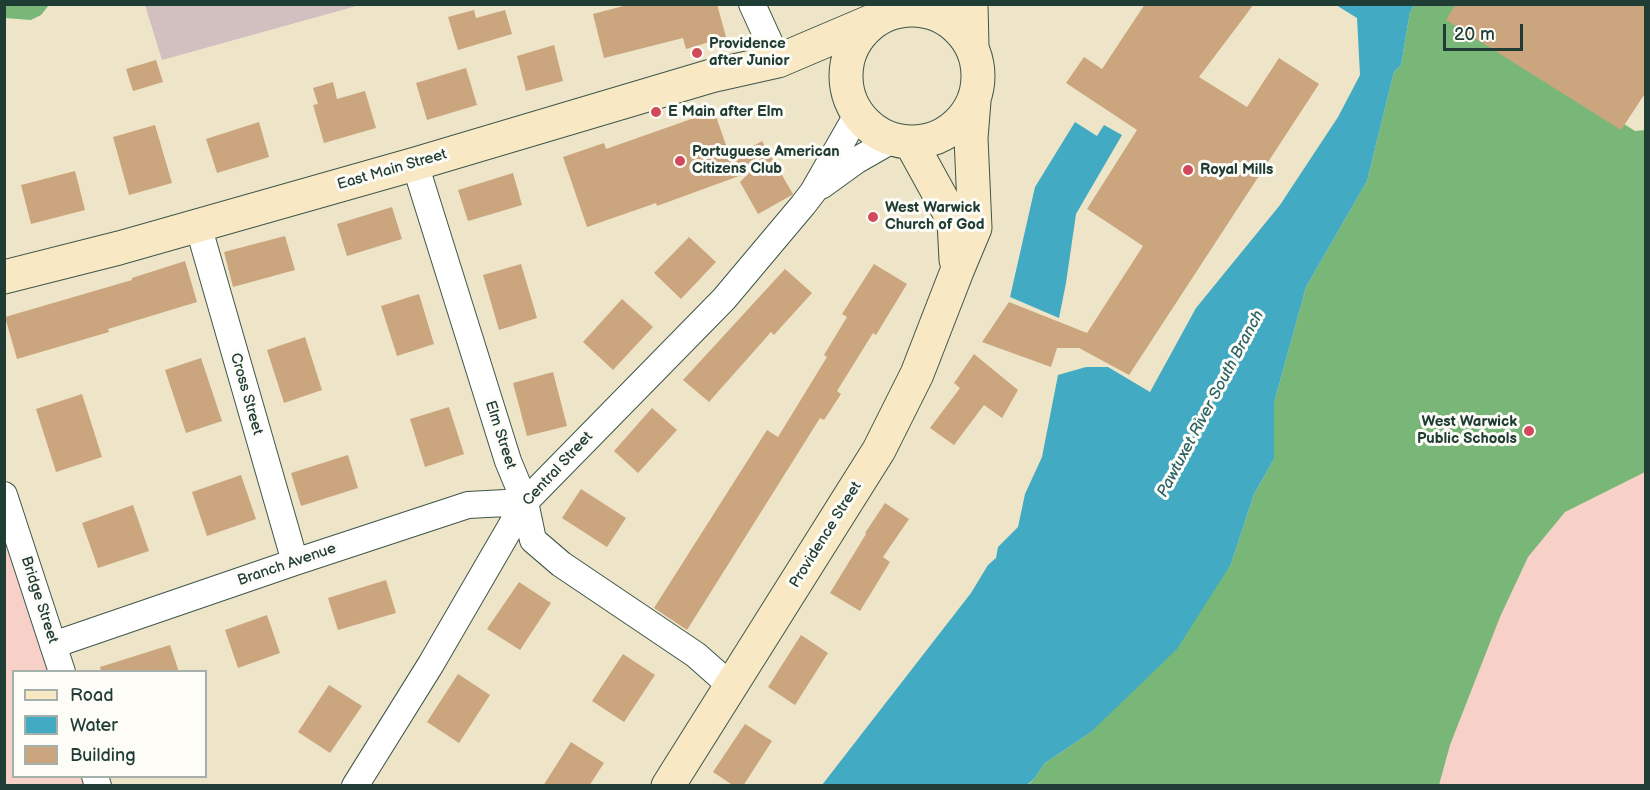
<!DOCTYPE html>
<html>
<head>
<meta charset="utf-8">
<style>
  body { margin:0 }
  #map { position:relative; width:1650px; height:790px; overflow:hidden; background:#eee5c8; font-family:"Balsamiq Sans",sans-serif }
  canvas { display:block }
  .frame { position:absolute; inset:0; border:6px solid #1f3d34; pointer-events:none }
  .legend { position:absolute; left:12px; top:670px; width:195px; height:108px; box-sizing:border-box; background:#fdfcf7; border:2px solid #a4b0a9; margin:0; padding:8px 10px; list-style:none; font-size:18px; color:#1f3d34 }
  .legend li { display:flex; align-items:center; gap:12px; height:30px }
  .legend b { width:30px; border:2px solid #a4b0a9 }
  .scale { position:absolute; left:1443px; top:24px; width:80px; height:27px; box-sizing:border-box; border:3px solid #1f3d34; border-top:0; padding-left:8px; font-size:18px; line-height:21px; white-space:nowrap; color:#1f3d34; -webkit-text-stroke:4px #fdfcf7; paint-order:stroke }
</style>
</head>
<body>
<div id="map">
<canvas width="1650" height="790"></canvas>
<div class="frame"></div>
<ul class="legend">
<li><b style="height:8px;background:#f8e8c3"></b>Road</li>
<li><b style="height:16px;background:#42aac2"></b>Water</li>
<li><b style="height:16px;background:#cba57d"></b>Building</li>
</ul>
<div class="scale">20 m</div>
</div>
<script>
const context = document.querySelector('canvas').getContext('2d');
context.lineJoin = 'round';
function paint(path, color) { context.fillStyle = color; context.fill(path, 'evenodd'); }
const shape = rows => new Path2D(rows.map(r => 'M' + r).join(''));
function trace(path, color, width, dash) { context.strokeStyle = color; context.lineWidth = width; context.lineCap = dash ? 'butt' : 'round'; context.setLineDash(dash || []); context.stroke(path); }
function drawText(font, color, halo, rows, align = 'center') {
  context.font = font + ' "Balsamiq Sans",sans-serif'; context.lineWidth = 6; context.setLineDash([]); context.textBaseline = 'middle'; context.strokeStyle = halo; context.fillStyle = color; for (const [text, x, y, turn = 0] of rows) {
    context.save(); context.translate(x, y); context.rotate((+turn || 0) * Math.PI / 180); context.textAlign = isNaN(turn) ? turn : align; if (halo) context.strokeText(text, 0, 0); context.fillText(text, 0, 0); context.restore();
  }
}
paint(shape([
  [1645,317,1645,785,1058,786,1181,545,1353,631],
  [4,496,64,671,14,672,14,776,96,777,99,785,5,785]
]), '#f7d1c7');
paint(shape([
  [145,5,145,4,360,5,162,60]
]), '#d2bfc0');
paint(shape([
  [4,5,5,4,49,5,41,15,31,20,5,18],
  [1414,5,1457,5,1486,37,1635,131,1645,130,1645,472,1565,512,1528,557,1500,617,1450,745,1439,785,1027,786,1034,779,1045,763,1091,732,1231,564,1254,494,1274,459,1274,403,1306,287,1367,181,1394,72,1401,65,1410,12]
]), '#79b778');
paint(shape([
  [1336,5,1414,5,1410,12,1401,65,1394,72,1367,181,1306,287,1274,403,1274,459,1254,494,1231,564,1177,649,1091,732,1045,763,1034,779,1027,785,822,785,971,593,988,565,996,558,998,547,1018,527,1025,494,1042,457,1058,375,1086,367,1108,367,1150,392,1196,308,1280,205,1338,117,1360,75,1357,18],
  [1075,122,1097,136,1104,125,1122,135,1076,214,1066,283,1059,318,1010,297,1035,187]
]), '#42aac2');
paint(shape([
  [631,4,717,4,726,37,686,49,683,38,604,58,593,14],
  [1145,4,1254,4,1199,77,1247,107,1279,58,1319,84,1129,375,1079,348,1057,348,1051,367,982,342,1009,302,1087,333,1143,246,1087,209,1137,130,1066,83,1084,57,1102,69],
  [1456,4,1646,4,1646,92,1621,130,1446,20],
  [474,10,476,18,505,10,512,34,458,50,448,17],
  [554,45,563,81,526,91,517,56],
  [156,60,163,82,133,91,126,69],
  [466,68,477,105,427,120,416,83],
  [333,82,337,99,365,91,376,128,324,143,313,105,318,104,313,88],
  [714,111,731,159,762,141,793,194,792,195,758,214,740,182,750,172,657,206,656,203,587,227,563,157,604,143,606,149],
  [259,122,269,157,217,173,206,139],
  [155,125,172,183,129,195,113,137],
  [75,171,85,210,31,224,21,185],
  [513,173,522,205,468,221,458,190],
  [392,207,402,239,347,256,337,224],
  [285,236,295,270,233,287,224,252],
  [689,237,716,262,681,299,654,273],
  [185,261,197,302,108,329,109,332,17,359,5,317,132,280,132,278],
  [521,264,537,318,499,330,483,275],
  [874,264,907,284,876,335,873,333,837,391,841,394,824,420,820,418,687,630,654,608,767,430,778,437,827,357,824,355,847,317,842,314],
  [785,269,812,293,774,335,771,332,709,402,683,380],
  [419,294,434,344,397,356,381,306],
  [622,299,653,327,613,370,583,342],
  [305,337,322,390,284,403,267,350],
  [974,354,1018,390,1002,418,984,405,954,445,930,428,960,388,954,383],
  [201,358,222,421,186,433,165,370],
  [553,372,567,426,527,436,513,383],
  [82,394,102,457,56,472,36,409],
  [449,407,464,454,425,467,410,419],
  [652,408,677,430,638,473,614,451],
  [348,455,358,488,301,506,291,473],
  [241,475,256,519,207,536,192,492],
  [581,489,626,518,607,547,562,518],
  [885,503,909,519,883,557,890,562,860,611,830,593,866,534,865,533],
  [133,505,149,551,98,568,82,523],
  [386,580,396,613,338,630,328,598],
  [519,582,551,603,520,650,487,629],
  [267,615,280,653,238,668,225,630],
  [801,635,828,653,795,705,768,687],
  [170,645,179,672,101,672,100,667],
  [623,654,655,675,624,722,592,701],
  [458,674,490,695,459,743,427,722],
  [329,685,362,706,330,753,298,732],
  [745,724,772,741,743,786,734,786,713,772],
  [571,742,604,763,589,786,543,786]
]), '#cba57d');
const street = shape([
  [752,4,778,61],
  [415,164,508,461,525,502,533,540,561,564,696,655,731,686],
  [821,186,857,160,892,140],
  [198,225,295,562],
  [4,495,62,672],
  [53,645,295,562,468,505,525,502],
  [95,776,98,786],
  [355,786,431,664,525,502,724,299,803,205,813,192,857,115]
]);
const secondary = shape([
  [971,4,972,47],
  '846 76a66 66 0 1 1 132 0a66 66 0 1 1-132 0Z',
  [911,143,954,221,956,260],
  [4,277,119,248,415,164,711,76,778,61,879,18],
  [668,786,879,450,917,374,957,271,975,228,971,138,974,101]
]);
trace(street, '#3e564a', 28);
trace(secondary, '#3e564a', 35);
trace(street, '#fff', 26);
trace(secondary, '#f8e8c3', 33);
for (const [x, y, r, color] of [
  [697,53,6,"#d1495b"],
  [656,112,6,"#d1495b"],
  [680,161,6,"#d1495b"],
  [1188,170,6,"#d1495b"],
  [873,217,6,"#d1495b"],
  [1529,431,6,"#d1495b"]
]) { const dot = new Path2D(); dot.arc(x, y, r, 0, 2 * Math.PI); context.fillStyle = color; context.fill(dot); trace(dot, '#fdfcf7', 2); }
drawText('bold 15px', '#1f3d34', '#fdfcf7', [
  ["Providence",709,44],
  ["after Junior",709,61],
  ["E Main after Elm",668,112],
  ["Portuguese American",692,152],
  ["Citizens Club",692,169],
  ["Royal Mills",1200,170],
  ["West Warwick",885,208],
  ["Church of God",885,225],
  ["West Warwick",1517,422,"right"],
  ["Public Schools",1517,439,"right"]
], 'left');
drawText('15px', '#1f3d34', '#fdfcf7', [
  ["East Main Street",392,170,-16],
  ["Cross Street",246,394,74],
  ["Elm Street",500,435,72],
  ["Central Street",558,469,-47],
  ["Providence Street",826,535,-58],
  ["Branch Avenue",287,565,-19],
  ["Bridge Street",39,600,72]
]);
drawText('italic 16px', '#2b6366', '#fdfcf7', [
  ["Pawtuxet River South Branch",1211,404,-62]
]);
</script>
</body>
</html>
